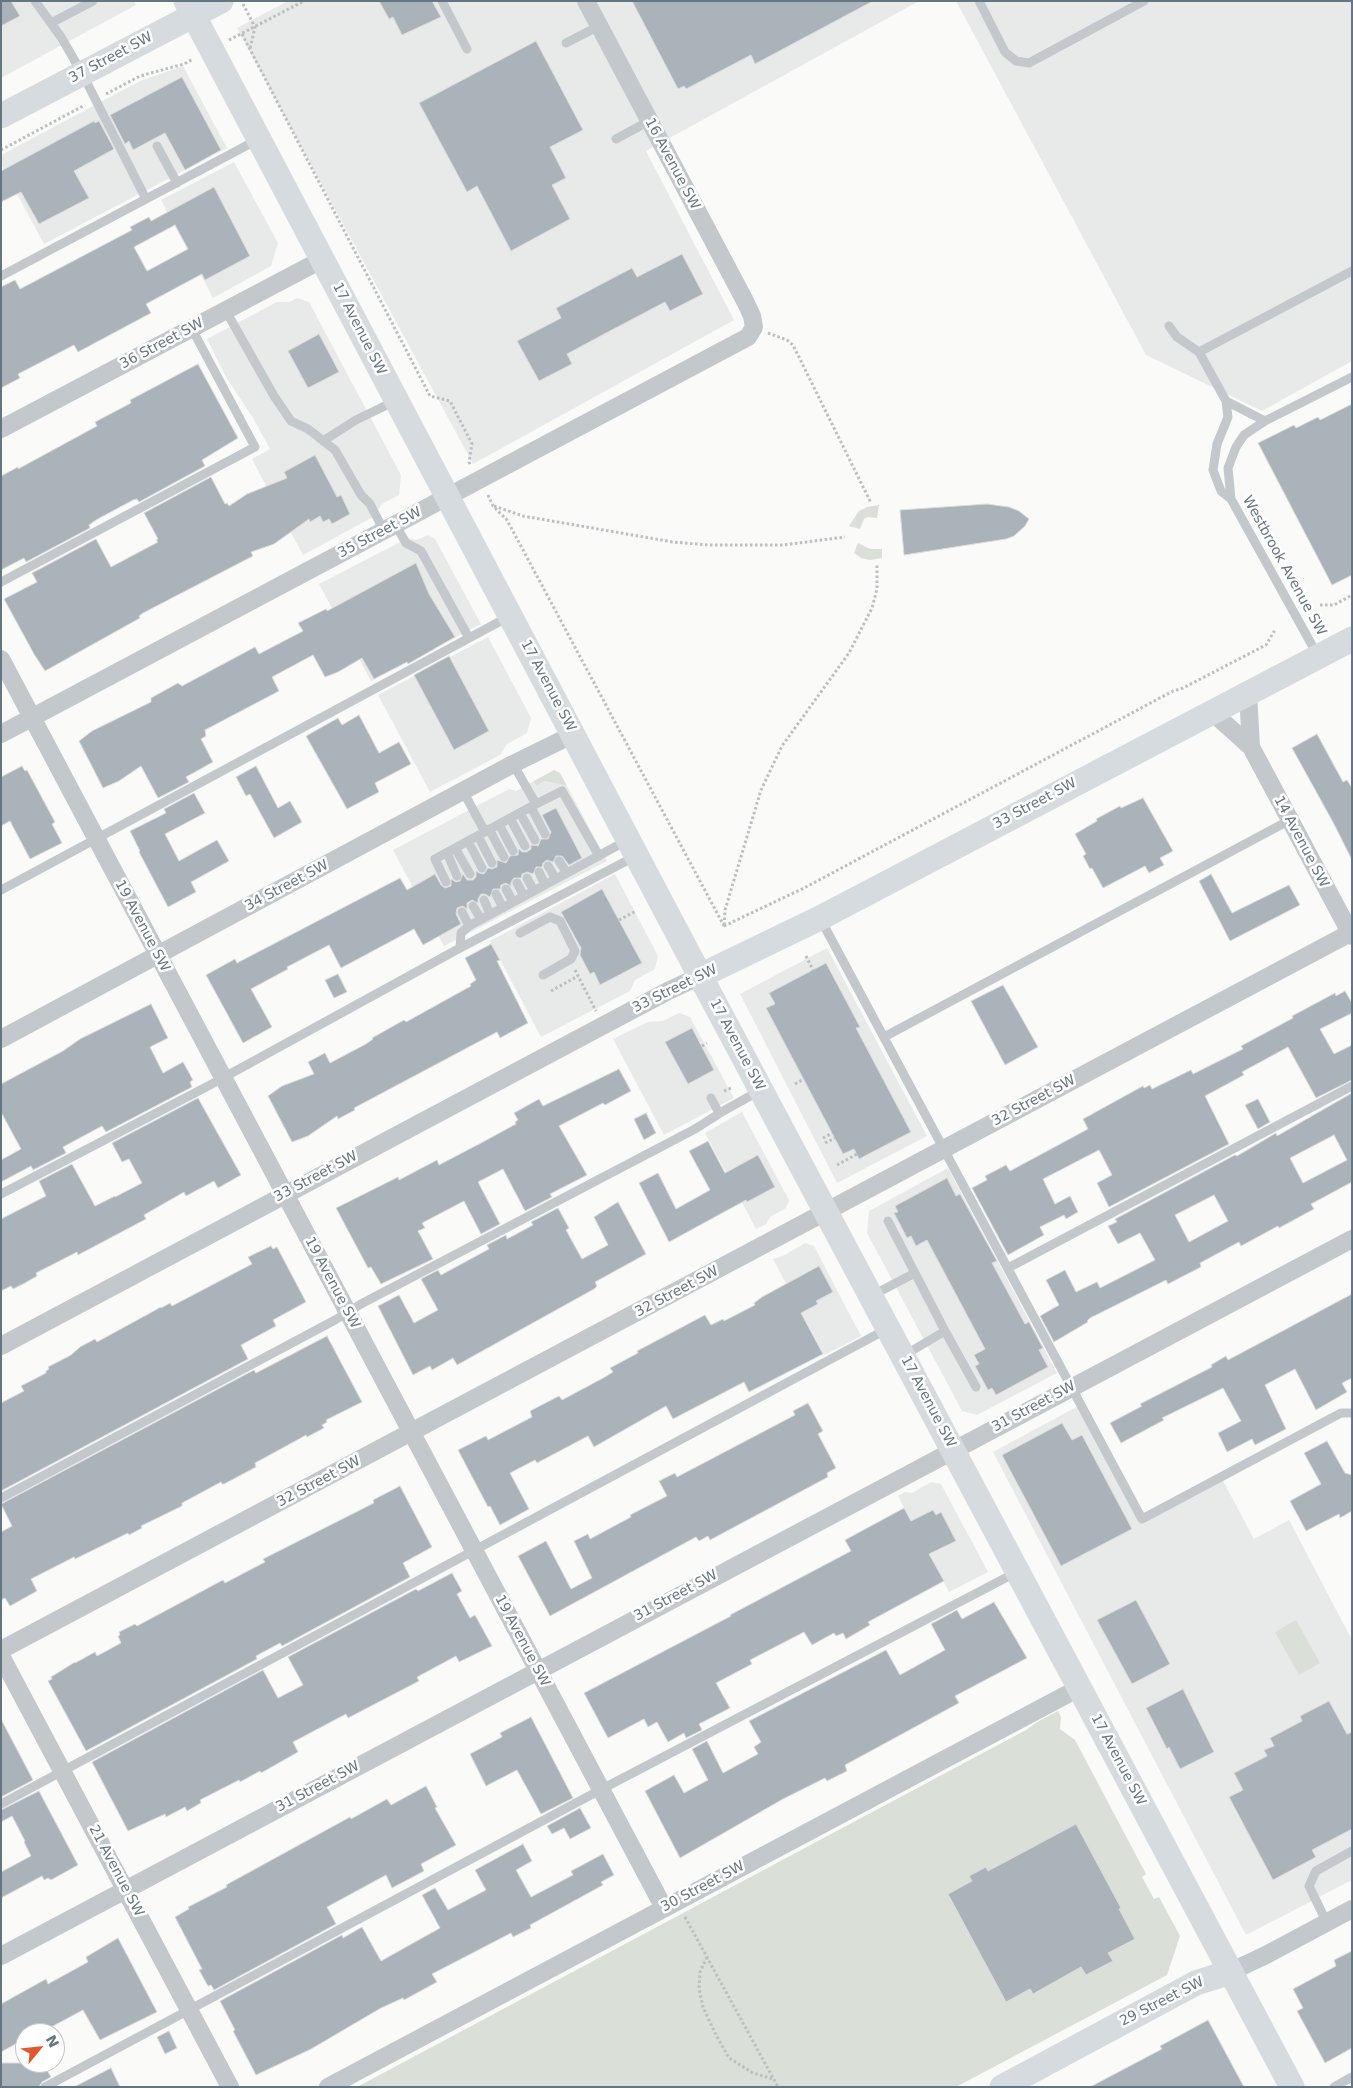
<!DOCTYPE html>
<html>
<head>
<meta charset="utf-8">
<style>
  body { margin:0 }
  #map { position:relative; width:1353px; height:2088px; overflow:hidden; background:#fafaf8; font-family:"DejaVu Sans",sans-serif }
  canvas { display:block }
  .frame { position:absolute; inset:0; border:2px solid #657683; pointer-events:none }
  .north { position:absolute; left:15px; top:2023px; width:50px; height:50px; box-sizing:border-box; background:#fff; border:1px solid #c1c8cd; border-radius:50%; rotate:62deg; font-size:14px; font-weight:700; line-height:20px; text-align:center; color:#657683 }
  .north::after { content:''; display:block; margin:auto; width:18px; height:22px; background:#e4572e; clip-path:polygon(50% 0,100% 100%,50% 72%,0 100%) }
</style>
</head>
<body>
<div id="map">
<canvas width="1353" height="2088"></canvas>
<div class="frame"></div>
<div class="north">N</div>
</div>
<script>
const context = document.querySelector('canvas').getContext('2d');
context.lineJoin = 'round';
function paint(path, color) { context.fillStyle = color; context.fill(path, 'evenodd'); }
const shape = rows => new Path2D(rows.map(r => 'M' + r).join(''));
function trace(path, color, width, dash) { context.strokeStyle = color; context.lineWidth = width; context.lineCap = dash ? 'butt' : 'round'; context.setLineDash(dash || []); context.stroke(path); }
function drawText(font, color, halo, rows, align = 'center') {
  context.font = font + ' "DejaVu Sans",sans-serif'; context.lineWidth = 5; context.setLineDash([]); context.textBaseline = 'middle'; context.strokeStyle = halo; context.fillStyle = color; for (const [text, x, y, turn = 0] of rows) {
    context.save(); context.translate(x, y); context.rotate((+turn || 0) * Math.PI / 180); context.textAlign = isNaN(turn) ? turn : align; if (halo) context.strokeText(text, 0, 0); context.fillText(text, 0, 0); context.restore();
  }
}
paint(shape([
  [1,1,134,1,136,5,1,78],
  [288,1,919,1,646,151,734,320,473,464,237,28],
  [956,1,1352,1,1352,361,1262,411,1146,355],
  [183,66,227,148,44,244,1,164,1,155,140,81],
  [234,162,278,243,271,266,213,298,161,200],
  [297,298,309,302,401,475,399,495,382,504,373,517,303,555,252,459,270,449,253,418,226,377,207,339,277,302,290,302],
  [428,535,435,539,481,624,371,681,319,584,408,538,417,540],
  [488,637,531,718,527,733,507,744,500,755,430,792,378,695],
  [534,781,536,786,545,781,567,786,607,861,444,946,393,850,509,789,516,791],
  [615,874,658,956,655,969,635,980,630,991,541,1037,490,941],
  [827,948,927,1136,837,1183,740,994],
  [679,1013,690,1017,734,1098,664,1135,613,1039,648,1022,663,1021],
  [742,1112,789,1200,786,1208,770,1217,766,1224,756,1229,705,1133],
  [948,1168,1057,1373,977,1415,962,1411,867,1233,869,1211],
  [805,1243,814,1246,861,1336,824,1355,773,1259,785,1255],
  [1084,1403,1143,1516,1220,1475,1254,1539,1289,1520,1352,1640,1352,1880,1246,1935,993,1452],
  [931,1482,941,1484,988,1572,949,1592,898,1496,905,1492,912,1493]
]), '#e8e9e9');
paint(shape([
  [879,505,877,518,868,517,864,519,860,529,849,526,859,511,867,507],
  [858,543,870,549,882,549,882,558,870,560,861,558,854,553],
  [554,770,560,773,567,786,545,781,536,786,534,781],
  [1296,1620,1320,1663,1299,1675,1275,1632],
  [1058,1711,1061,1717,1060,1729,1075,1740,1146,1874,1142,1877,1154,1899,1159,1897,1180,1936,1167,1975,956,2087,357,2087,1026,1730,1039,1721]
]), '#dadfd7');
const building = shape([
  [1,1,11,1,20,16,1,26,1,1],
  [379,1,432,1,441,17,402,35,393,17,389,19,379,1],
  [632,1,873,1,755,64,751,55,686,89,684,86,678,89,632,1],
  [536,41,583,130,550,147,566,178,552,185,570,219,511,251,477,186,467,192,419,103,536,41],
  [182,77,221,150,185,170,165,133,133,150,129,141,125,144,110,115,182,77],
  [94,121,95,123,99,121,114,149,74,171,89,198,39,224,21,192,1,202,1,171,94,121],
  [214,187,250,256,205,280,202,274,146,304,151,313,78,352,74,345,18,374,20,378,1,388,1,287,15,280,20,289,132,230,130,227,149,217,151,221,214,187],
  [175,225,188,249,147,271,134,247,175,225],
  [682,254,703,294,670,311,665,302,608,332,567,354,572,364,539,381,517,341,561,318,556,308,632,268,637,277,682,254],
  [319,334,339,372,308,388,288,351,319,334],
  [198,364,238,438,202,460,205,466,139,502,137,499,133,500,96,520,89,525,90,528,26,562,24,558,1,570,1,476,18,467,18,469,97,426,95,422,131,403,130,400,198,364],
  [1352,404,1352,575,1332,585,1258,443,1294,425,1296,428,1318,417,1320,420,1352,404],
  [315,455,337,497,341,495,350,514,332,524,329,519,323,522,320,516,310,522,309,519,274,544,251,552,253,556,143,613,139,616,140,618,45,671,34,654,4,599,37,582,32,573,96,539,111,567,158,542,156,540,158,539,144,513,211,477,225,504,227,503,229,506,247,494,287,478,284,472,315,455],
  [987,504,1009,507,1019,511,1029,519,1025,526,1014,536,1006,539,904,555,900,510,987,504],
  [416,563,429,594,455,637,408,664,407,662,374,679,362,658,338,672,325,677,313,655,272,677,279,691,205,730,206,736,201,739,213,762,186,777,189,782,158,798,141,766,119,781,103,788,79,741,92,731,151,702,151,698,178,683,182,686,255,647,259,654,303,631,298,623,326,609,327,611,416,563],
  [449,656,489,731,454,750,414,675,449,656],
  [359,715,379,753,399,742,411,764,375,783,379,792,347,809,306,736,338,718,342,725,359,715],
  [1317,734,1343,782,1347,780,1352,788,1352,860,1334,824,1292,748,1317,734],
  [22,766,25,771,27,770,55,822,52,824,62,843,30,859,10,821,1,826,1,777,22,766],
  [256,766,278,808,290,801,302,822,274,838,250,794,246,796,236,777,256,766],
  [194,793,205,813,165,834,179,861,217,840,229,861,191,882,196,892,168,907,139,852,140,851,130,831,166,813,164,809,194,793],
  [1143,798,1173,851,1160,858,1164,865,1149,873,1145,866,1103,888,1092,868,1090,869,1083,856,1086,854,1075,834,1097,821,1096,819,1120,806,1121,808,1143,798],
  [556,808,582,858,569,865,562,856,556,856,553,862,547,860,543,863,542,867,536,867,533,874,527,872,522,874,521,878,514,878,511,882,511,886,506,883,501,885,500,889,493,889,490,897,485,894,481,894,478,899,478,903,472,900,467,903,467,909,463,906,457,908,456,914,461,924,423,945,414,929,341,968,329,945,287,967,288,969,251,989,272,1027,243,1043,206,975,235,959,237,963,400,878,407,890,435,874,441,885,445,888,451,886,451,879,456,882,460,881,463,874,467,880,473,880,476,877,476,871,479,873,484,874,488,868,492,869,497,867,497,860,506,863,510,856,518,855,519,849,522,852,527,852,531,849,531,845,538,846,541,839,548,839,551,832,542,815,556,808],
  [1211,874,1232,913,1289,885,1300,905,1230,941,1199,881,1211,874],
  [602,889,642,963,600,985,594,972,590,974,580,955,581,948,561,912,602,889],
  [491,944,500,960,497,961,528,1023,500,1038,497,1032,354,1108,355,1110,338,1119,337,1116,308,1136,292,1142,268,1096,282,1086,314,1074,308,1062,325,1053,330,1063,366,1044,373,1039,372,1038,404,1020,406,1022,471,986,470,984,476,980,465,958,491,944],
  [826,963,860,1027,856,1028,911,1132,859,1159,854,1149,843,1154,766,1008,775,1004,769,993,826,963],
  [338,974,347,992,334,998,325,980,338,974],
  [1003,985,1038,1047,1005,1065,971,1001,1003,985],
  [1345,991,1352,1003,1352,1013,1320,1029,1334,1054,1352,1045,1352,1080,1316,1098,1288,1047,1242,1072,1244,1075,1205,1096,1229,1144,1109,1207,1097,1183,1112,1175,1099,1150,1043,1179,1055,1204,1070,1196,1078,1212,1066,1219,1064,1215,1040,1227,1044,1235,1008,1255,972,1188,987,1180,985,1176,1006,1165,1010,1171,1088,1129,1083,1119,1143,1086,1144,1088,1150,1085,1152,1089,1191,1070,1193,1074,1243,1049,1241,1046,1293,1018,1292,1016,1335,993,1336,996,1345,991],
  [151,1004,168,1038,150,1047,163,1073,183,1062,193,1080,190,1082,192,1087,106,1132,102,1126,63,1147,66,1153,33,1170,31,1166,1,1182,1,1160,21,1149,1,1112,1,1084,63,1051,80,1039,151,1004],
  [692,1028,714,1070,688,1084,665,1042,692,1028],
  [619,1069,631,1091,605,1105,603,1103,559,1126,587,1175,550,1194,552,1197,525,1211,503,1169,478,1182,500,1224,481,1234,464,1201,422,1223,425,1228,418,1231,433,1259,381,1284,371,1267,368,1268,336,1208,398,1177,399,1180,437,1160,439,1165,481,1143,516,1124,515,1122,518,1120,514,1113,539,1099,543,1106,619,1069],
  [1352,1093,1352,1182,1311,1204,1314,1209,1279,1228,1278,1226,1241,1246,1239,1242,1200,1263,1201,1267,1168,1284,1166,1280,1090,1318,1087,1321,1088,1322,1054,1342,1040,1316,1059,1305,1046,1280,1065,1270,1076,1292,1097,1282,1100,1288,1155,1260,1140,1233,1118,1244,1108,1226,1117,1222,1115,1219,1235,1155,1237,1156,1276,1133,1277,1136,1352,1093],
  [1334,1135,1347,1160,1303,1183,1290,1158,1334,1135],
  [1214,1195,1228,1221,1189,1242,1175,1215,1214,1195],
  [198,1098,241,1175,218,1188,214,1181,186,1196,184,1192,144,1215,146,1219,78,1255,77,1252,36,1273,37,1276,25,1283,13,1289,11,1286,1,1291,1,1219,46,1196,39,1181,72,1164,95,1206,115,1196,115,1197,142,1183,129,1159,122,1162,112,1143,198,1098],
  [1258,1099,1270,1122,1258,1129,1245,1105,1258,1099],
  [646,1113,656,1133,644,1140,634,1119,646,1113],
  [708,1141,725,1173,758,1155,775,1187,747,1202,746,1200,669,1242,639,1183,658,1173,676,1209,710,1190,689,1151,708,1141],
  [947,1178,956,1196,960,1194,997,1261,992,1263,1025,1324,1029,1322,1043,1348,1039,1350,1048,1367,996,1395,992,1388,988,1390,975,1366,979,1364,974,1355,985,1349,927,1240,916,1246,911,1236,907,1238,894,1213,898,1212,895,1206,947,1178],
  [618,1202,646,1254,595,1282,597,1286,594,1289,457,1365,453,1358,432,1370,430,1366,413,1375,378,1306,399,1295,414,1323,438,1310,421,1279,438,1270,441,1275,489,1249,487,1245,506,1235,507,1239,533,1225,531,1222,558,1208,569,1228,566,1230,582,1259,608,1245,594,1217,618,1202],
  [271,1246,273,1249,277,1247,306,1302,273,1320,276,1326,241,1345,248,1359,1,1491,1,1403,24,1391,21,1386,46,1373,46,1371,49,1369,48,1367,71,1355,80,1347,95,1339,97,1342,161,1307,161,1308,170,1303,172,1306,252,1264,248,1257,271,1246],
  [819,1266,833,1292,816,1301,818,1304,801,1313,823,1354,749,1392,744,1382,673,1419,666,1406,594,1447,588,1436,537,1463,535,1460,510,1473,529,1509,500,1525,490,1506,488,1507,458,1450,486,1436,488,1440,532,1417,530,1411,559,1396,562,1400,605,1377,613,1372,610,1368,638,1353,637,1351,705,1315,711,1325,723,1319,724,1321,755,1305,754,1303,762,1297,819,1266],
  [1352,1294,1352,1378,1342,1383,1347,1392,1316,1410,1295,1369,1265,1385,1286,1429,1255,1445,1252,1439,1227,1452,1218,1433,1241,1421,1223,1388,1162,1418,1164,1420,1121,1443,1110,1423,1142,1406,1140,1404,1212,1367,1211,1365,1226,1356,1228,1360,1352,1294],
  [327,1336,362,1402,326,1420,327,1422,322,1425,324,1428,307,1437,306,1435,299,1439,255,1463,256,1467,224,1484,222,1484,221,1482,182,1503,182,1506,141,1526,142,1528,129,1535,128,1533,75,1559,74,1557,31,1579,37,1591,10,1606,5,1598,1,1600,1,1532,12,1526,1,1504,254,1370,256,1373,327,1336],
  [808,1403,823,1431,818,1434,836,1468,827,1473,828,1477,710,1540,708,1536,699,1541,696,1537,550,1616,518,1556,546,1541,571,1589,592,1578,574,1541,588,1534,590,1539,631,1517,630,1515,667,1496,659,1481,675,1473,677,1477,795,1415,793,1411,808,1403],
  [1062,1423,1072,1440,1082,1435,1132,1529,1061,1566,1002,1455,1062,1423],
  [1327,1441,1345,1473,1352,1475,1352,1511,1340,1518,1339,1514,1306,1531,1290,1501,1321,1484,1304,1453,1327,1441],
  [400,1486,432,1547,403,1563,410,1577,282,1646,280,1643,256,1656,257,1659,86,1751,48,1681,52,1679,51,1677,75,1662,75,1663,95,1652,97,1656,121,1643,118,1636,120,1635,119,1632,135,1624,137,1626,223,1580,225,1583,265,1562,263,1559,374,1503,373,1500,400,1486],
  [904,1508,911,1521,933,1510,936,1515,941,1512,956,1541,929,1554,944,1581,868,1622,870,1625,846,1639,843,1633,836,1636,834,1633,812,1645,804,1632,750,1660,752,1664,716,1683,730,1708,699,1724,702,1730,686,1738,684,1733,668,1742,657,1722,648,1727,644,1719,608,1738,584,1693,731,1616,730,1615,851,1551,845,1540,904,1508],
  [452,1573,462,1591,457,1594,470,1618,475,1615,492,1646,459,1662,456,1656,417,1677,419,1681,348,1718,346,1714,293,1742,298,1752,261,1773,260,1771,240,1782,239,1780,200,1800,201,1803,187,1811,185,1807,166,1817,165,1814,128,1831,92,1762,263,1670,278,1698,303,1685,288,1657,416,1589,418,1591,452,1573],
  [1136,1600,1170,1664,1132,1684,1097,1620,1136,1600],
  [994,1602,1027,1658,955,1696,959,1703,845,1765,847,1771,827,1781,825,1778,783,1799,680,1858,645,1791,674,1775,684,1793,708,1780,692,1749,707,1741,723,1773,758,1754,754,1747,761,1742,749,1721,886,1650,900,1675,945,1650,931,1624,957,1610,962,1619,994,1602],
  [1183,1689,1214,1752,1180,1769,1169,1747,1167,1749,1146,1708,1183,1689],
  [1329,1701,1347,1734,1352,1732,1352,1829,1312,1850,1316,1857,1273,1880,1229,1797,1243,1790,1234,1773,1267,1756,1264,1750,1274,1746,1270,1738,1302,1721,1300,1716,1329,1701],
  [531,1717,573,1798,541,1814,517,1770,486,1786,470,1754,502,1737,500,1733,531,1717],
  [1,1719,33,1780,1,1797,1,1719],
  [426,1786,437,1807,435,1808,456,1845,421,1864,424,1871,392,1888,386,1875,327,1907,336,1924,214,1990,211,1985,208,1986,199,1970,202,1969,175,1917,189,1909,188,1907,227,1887,226,1885,350,1817,351,1819,387,1799,391,1805,426,1786],
  [39,1791,78,1865,51,1880,48,1878,44,1880,42,1876,1,1898,1,1872,31,1856,24,1842,25,1841,12,1816,1,1822,1,1810,39,1791],
  [580,1808,591,1828,570,1839,564,1828,552,1834,547,1826,580,1808],
  [1076,1824,1121,1908,1119,1909,1135,1939,1108,1953,1113,1961,1086,1975,1081,1967,1033,1994,1030,1989,1006,2002,948,1894,972,1881,969,1876,986,1867,988,1871,1076,1824],
  [523,1844,532,1861,516,1870,531,1897,573,1875,571,1871,603,1854,614,1875,601,1882,603,1885,530,1925,531,1928,513,1937,511,1933,432,1974,437,1982,404,2000,403,1998,381,2008,311,2049,256,2075,233,2031,235,2030,220,2001,342,1935,343,1938,362,1927,381,1961,440,1928,422,1895,435,1888,448,1910,486,1890,475,1870,523,1844],
  [118,1938,157,2012,100,2040,83,2010,40,2033,25,2033,25,2039,1,2052,1,2004,46,1979,48,1984,88,1962,86,1957,118,1938],
  [1352,1951,1352,2048,1325,2063,1297,2011,1303,2008,1293,1989,1336,1966,1334,1960,1352,1951],
  [1208,2020,1244,2087,1090,2087,1162,2049,1160,2046,1208,2020],
  [169,2031,177,2048,165,2054,157,2037,169,2031],
  [1,2063,43,2063,51,2077,42,2082,39,2087,1,2087,1,2063],
  [111,2068,120,2087,74,2087,111,2068]
]);
paint(building, '#aab3b9');
trace(building, '#dcdcda', 1);
trace(shape([
  [243,4,255,27,250,49],
  [242,34,430,396,450,401,472,444,469,462,471,466],
  [229,40,304,1],
  [106,94,140,76,184,64,193,59],
  [1,150,85,105],
  [768,333,787,340,793,345,871,503],
  [488,495,493,506,507,520,724,926],
  [494,506,523,516,673,542,709,545,783,545,845,537],
  [1320,605,1334,605,1352,595],
  [619,920,636,911],
  [724,925,725,910,761,790,782,746,849,653,872,608,877,589,877,563],
  [724,926,806,887,1173,691,1183,688,1266,645,1275,630],
  [806,956,813,970],
  [575,970,596,1011],
  [551,991,578,976],
  [702,1046,707,1043],
  [795,1084,804,1079],
  [724,1091,731,1088],
  [823,1138,832,1133],
  [825,1143,835,1138],
  [837,1165,857,1154],
  [685,1917,778,2087],
  [707,1957,700,1972,699,1989,703,2007,716,2035,729,2058,753,2073,773,2079]
]), '#bbbfc2', 3, [2.5, 2.5]);
trace(shape([
  [35,1,61,37,82,73,146,199],
  [442,1,467,49],
  [979,1,1005,52,1016,61,1029,63,1144,1],
  [51,23,93,1],
  [566,43,599,26],
  [616,139,649,121],
  [157,146,177,183],
  [1,276,257,140],
  [226,311,274,396,291,421,308,429,335,450,361,495,370,504,384,531],
  [1169,326,1177,337,1199,352,1226,401,1228,417,1217,444,1213,470,1221,491,1231,499],
  [1199,352,1352,271],
  [1226,401,1265,421],
  [323,441,356,420,395,401],
  [395,524,406,543,421,551,469,638],
  [1,582,255,447,192,329],
  [1318,656,1231,499,1228,468,1236,447,1244,435,1265,421,1352,377],
  [463,791,485,832],
  [536,804,562,791,599,856],
  [531,807,545,834],
  [520,813,535,840],
  [510,818,525,846],
  [499,824,513,851],
  [489,829,504,857],
  [478,836,492,863],
  [468,841,482,868],
  [455,848,470,874],
  [447,853,457,876],
  [559,861,567,873],
  [548,866,556,879],
  [539,872,545,885],
  [527,878,534,891],
  [446,882,435,859,536,804,513,764],
  [517,883,524,896],
  [506,889,513,902],
  [1,890,510,616],
  [496,894,503,908],
  [484,900,490,914],
  [473,906,481,919],
  [462,912,469,926],
  [821,920,1142,1519,1341,1413,1352,1413],
  [520,933,550,917,560,921,575,951,571,959,543,975],
  [460,948,461,933,469,926,626,841],
  [884,1037,1290,820],
  [711,1098,719,1113],
  [1,1194,210,1085,460,948,634,857],
  [1008,1268,1352,1086],
  [871,1296,915,1273,888,1221],
  [945,1331,976,1387],
  [903,1356,945,1331,915,1273],
  [1,1498,335,1320,361,1304,695,1129,725,1110,761,1090],
  [1,1804,887,1329],
  [1327,1923,1309,1886,1316,1871,1352,1851],
  [45,2087,602,1789,1015,1573],
  [1334,2087,1352,2077]
]), '#c3c8cc', 9);
trace(shape([
  [1,429,323,259],
  [1,659,664,1908],
  [1248,693,1251,747],
  [1211,711,1251,747,1352,936],
  [1,734,748,337,754,327,752,316,745,301,586,1],
  [1,1039,513,764,574,734],
  [1,1346,668,991,700,976],
  [1,1650,1352,932],
  [1,1656,230,2087],
  [1,1956,1352,1239],
  [1230,1972,1266,1955,1352,1909],
  [328,2087,1079,1688]
]), '#c3c8cc', 18);
trace(shape([
  [186,1,680,938,1292,2087],
  [1,116,221,1],
  [700,976,820,918,1352,639],
  [1002,2087,1196,1983,1230,1972]
]), '#d6dbdf', 25);
drawText('14px', '#657683', '#fff', [
  ["37 Street SW",111,58,-28],
  ["16 Avenue SW",672,164,62],
  ["17 Avenue SW",359,329,63],
  ["36 Street SW",162,344,-28],
  ["35 Street SW",380,533,-28],
  ["Westbrook Avenue SW",1284,566,61],
  ["17 Avenue SW",548,686,62],
  ["33 Street SW",1035,804,-28],
  ["14 Avenue SW",1301,842,62],
  ["34 Street SW",287,886,-28],
  ["19 Avenue SW",142,926,62],
  ["33 Street SW",675,989,-26],
  ["17 Avenue SW",737,1045,62],
  ["32 Street SW",1034,1101,-28],
  ["33 Street SW",316,1177,-28],
  ["19 Avenue SW",332,1283,62],
  ["32 Street SW",677,1292,-28],
  ["17 Avenue SW",928,1402,62],
  ["31 Street SW",1034,1407,-28],
  ["32 Street SW",319,1482,-28],
  ["31 Street SW",676,1596,-28],
  ["19 Avenue SW",522,1641,62],
  ["17 Avenue SW",1118,1760,62],
  ["31 Street SW",318,1787,-28],
  ["21 Avenue SW",116,1871,62],
  ["30 Street SW",703,1887,-28],
  ["29 Street SW",1162,2002,-27]
]);
</script>
</body>
</html>
